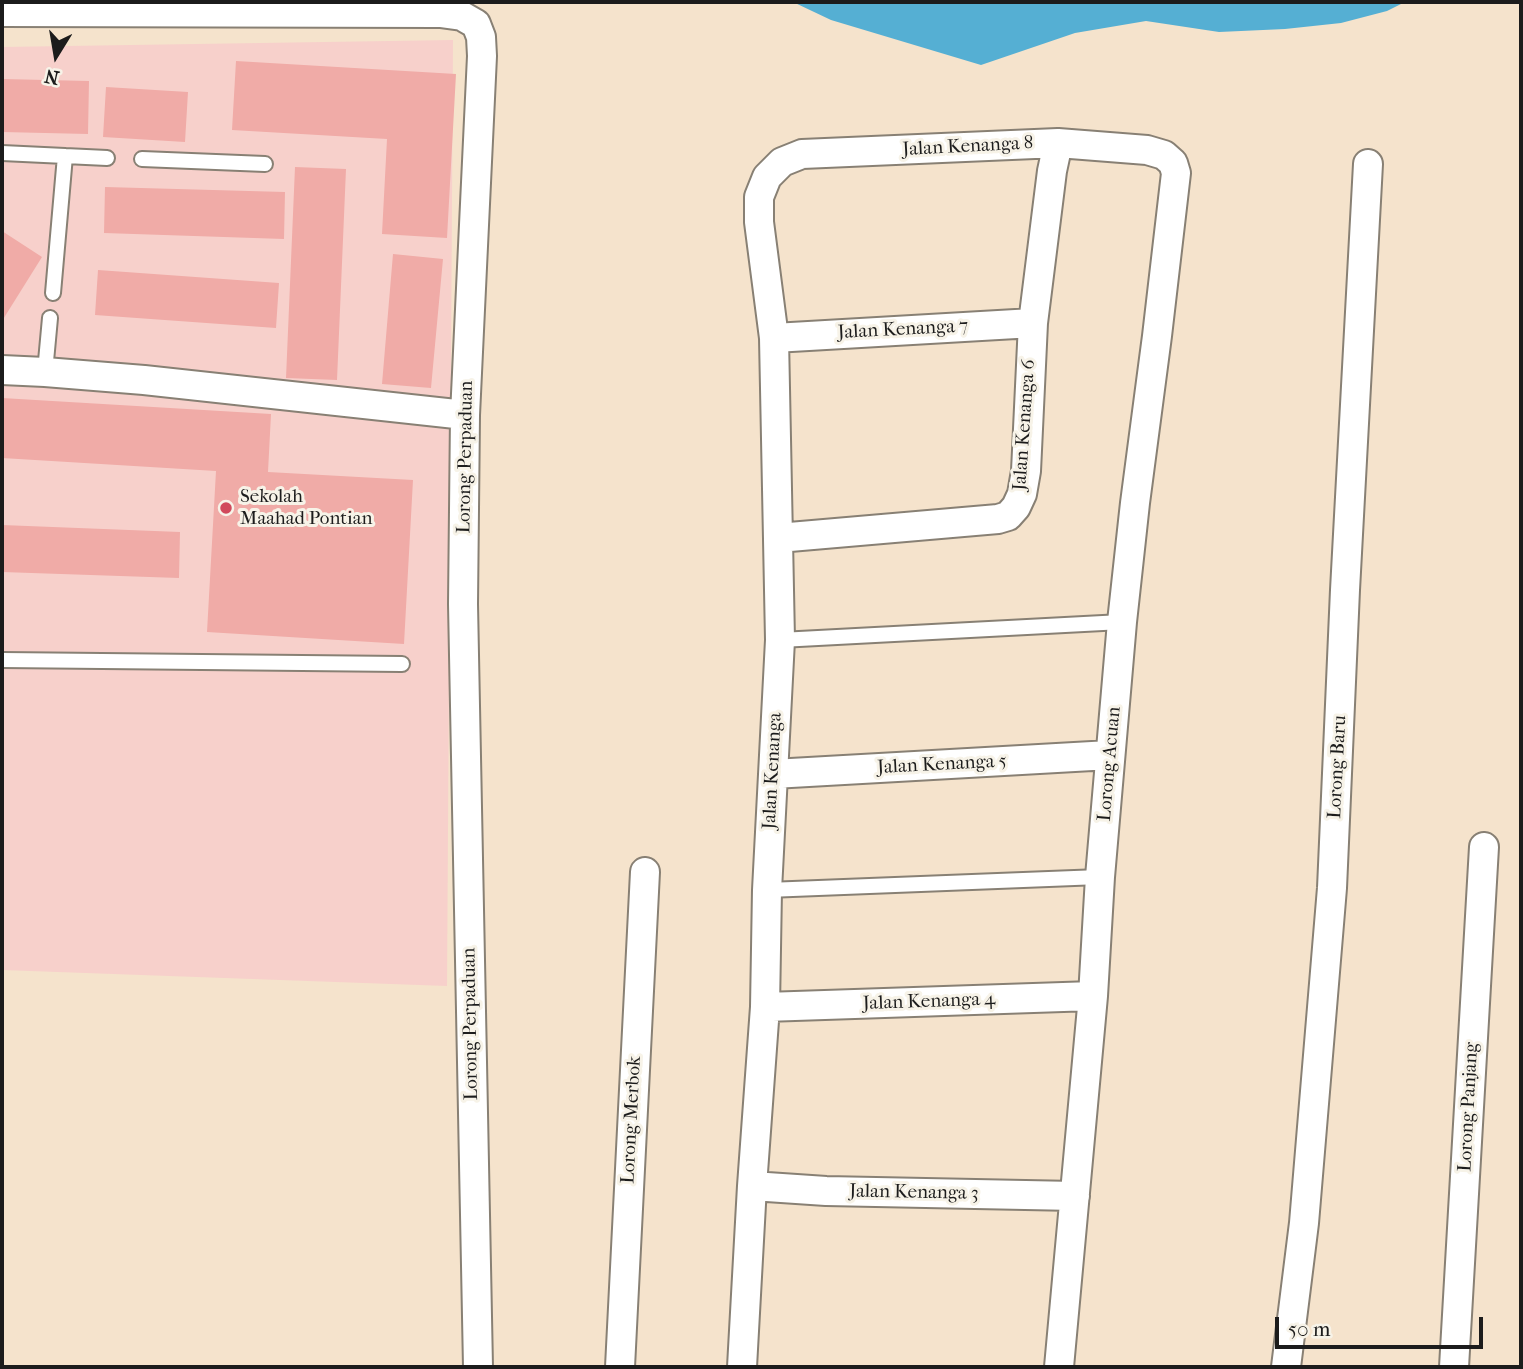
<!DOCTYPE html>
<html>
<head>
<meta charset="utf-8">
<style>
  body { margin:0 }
  #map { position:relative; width:1523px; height:1369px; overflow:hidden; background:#f5e3cc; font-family:"IM FELL French Canon",serif }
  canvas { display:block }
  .frame { position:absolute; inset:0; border:4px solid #1c1c1c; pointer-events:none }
  .north { position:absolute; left:21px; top:21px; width:70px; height:70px; -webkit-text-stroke:5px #f7f3e8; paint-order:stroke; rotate:191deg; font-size:19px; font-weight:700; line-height:28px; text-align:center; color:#1c1c1c }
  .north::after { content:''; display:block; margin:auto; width:24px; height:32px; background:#1c1c1c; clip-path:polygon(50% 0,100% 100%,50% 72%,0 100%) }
  .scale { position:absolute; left:1275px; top:1317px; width:208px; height:32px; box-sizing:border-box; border:4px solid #1c1c1c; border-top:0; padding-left:9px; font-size:21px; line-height:24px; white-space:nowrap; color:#1c1c1c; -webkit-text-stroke:5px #f7f3e8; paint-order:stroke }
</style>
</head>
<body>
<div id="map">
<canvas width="1523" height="1369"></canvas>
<div class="frame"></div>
<div class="north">N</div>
<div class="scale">50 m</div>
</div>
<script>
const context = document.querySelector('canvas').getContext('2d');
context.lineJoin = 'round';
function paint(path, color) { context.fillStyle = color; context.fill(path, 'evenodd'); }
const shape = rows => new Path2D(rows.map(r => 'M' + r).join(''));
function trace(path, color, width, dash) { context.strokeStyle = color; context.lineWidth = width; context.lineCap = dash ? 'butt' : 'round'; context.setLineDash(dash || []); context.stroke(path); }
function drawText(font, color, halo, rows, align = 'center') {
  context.font = font + ' "IM FELL French Canon",serif'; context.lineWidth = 6; context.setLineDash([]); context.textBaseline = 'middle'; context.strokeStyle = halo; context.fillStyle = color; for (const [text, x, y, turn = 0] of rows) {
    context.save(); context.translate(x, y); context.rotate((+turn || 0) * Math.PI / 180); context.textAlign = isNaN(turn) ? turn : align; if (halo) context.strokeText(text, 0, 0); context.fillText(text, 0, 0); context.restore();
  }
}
paint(shape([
  [453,40,447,986,2,970,2,47]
]), '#f7d0cb');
paint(shape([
  [793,2,1405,2,1387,11,1341,23,1285,29,1219,32,1146,21,1075,33,981,65,831,20]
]), '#55afd3');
paint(shape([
  [236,61,456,74,447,238,382,234,387,139,232,130],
  [2,79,89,81,88,134,2,132],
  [106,87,188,92,185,142,103,137],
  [295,167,346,169,337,380,286,378],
  [105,187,285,192,284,239,104,233],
  [2,231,42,257,2,321],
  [393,254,443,259,431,388,382,384],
  [98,270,279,283,276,328,95,315],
  [2,398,271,414,268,472,413,480,404,644,207,632,216,471,2,458],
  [2,525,180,532,179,578,2,572]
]), '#f0aba7');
const lane = shape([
  [2,153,107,158],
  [142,159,265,164],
  [53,293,65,156],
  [45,372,50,318],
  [780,640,1122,622],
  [2,660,402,664],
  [767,890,1100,877]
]);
const street = shape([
  [2,12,440,13,462,16,476,24,481,37,482,56,465,415,463,604,478,1367],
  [774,338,1033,323],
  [2,370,45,372,144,380,465,415],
  [778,538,998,519,1008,516,1016,507,1022,494,1026,471,1033,323,1052,171,1058,143],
  [773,774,1110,755],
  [765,1007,1093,996],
  [752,1186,826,1191,1075,1196],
  [620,1367,645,872],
  [742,1367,752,1186,765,1007,767,890,780,640,774,338,759,222,759,197,767,177,782,162,802,154,1058,143,1147,150,1164,155,1173,163,1176,173,1157,336,1135,503,1122,622,1100,877,1093,996,1059,1367],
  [1286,1367,1304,1223,1332,888,1345,590,1368,164],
  [1454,1367,1484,847]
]);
trace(lane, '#888074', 18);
trace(street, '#888074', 32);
trace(lane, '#fff', 14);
trace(street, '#fff', 28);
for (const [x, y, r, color] of [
  [226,508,7,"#d1495b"]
]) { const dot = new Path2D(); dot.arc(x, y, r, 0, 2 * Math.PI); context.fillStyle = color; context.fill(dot); trace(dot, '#f7f3e8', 2.5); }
drawText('19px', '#1c1c1c', '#f7f3e8', [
  ["Jalan Kenanga 8",968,147,-3],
  ["Jalan Kenanga 7",903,330,-3],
  ["Jalan Kenanga 6",1025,425,-86],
  ["Lorong Perpaduan",466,457,-89],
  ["Lorong Acuan",1110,764,-85],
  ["Jalan Kenanga 5",942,765,-3],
  ["Lorong Baru",1338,767,-87],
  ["Jalan Kenanga",773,771,-87],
  ["Jalan Kenanga 4",929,1002,-2],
  ["Lorong Perpaduan",471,1024,-91],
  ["Lorong Panjang",1469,1107,-87],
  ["Lorong Merbok",632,1120,-87],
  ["Jalan Kenanga 3",914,1193,1]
]);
drawText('19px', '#1c1c1c', '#f7f3e8', [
  ["Sekolah",240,497],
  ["Maahad Pontian",240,519]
], 'left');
</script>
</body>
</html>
